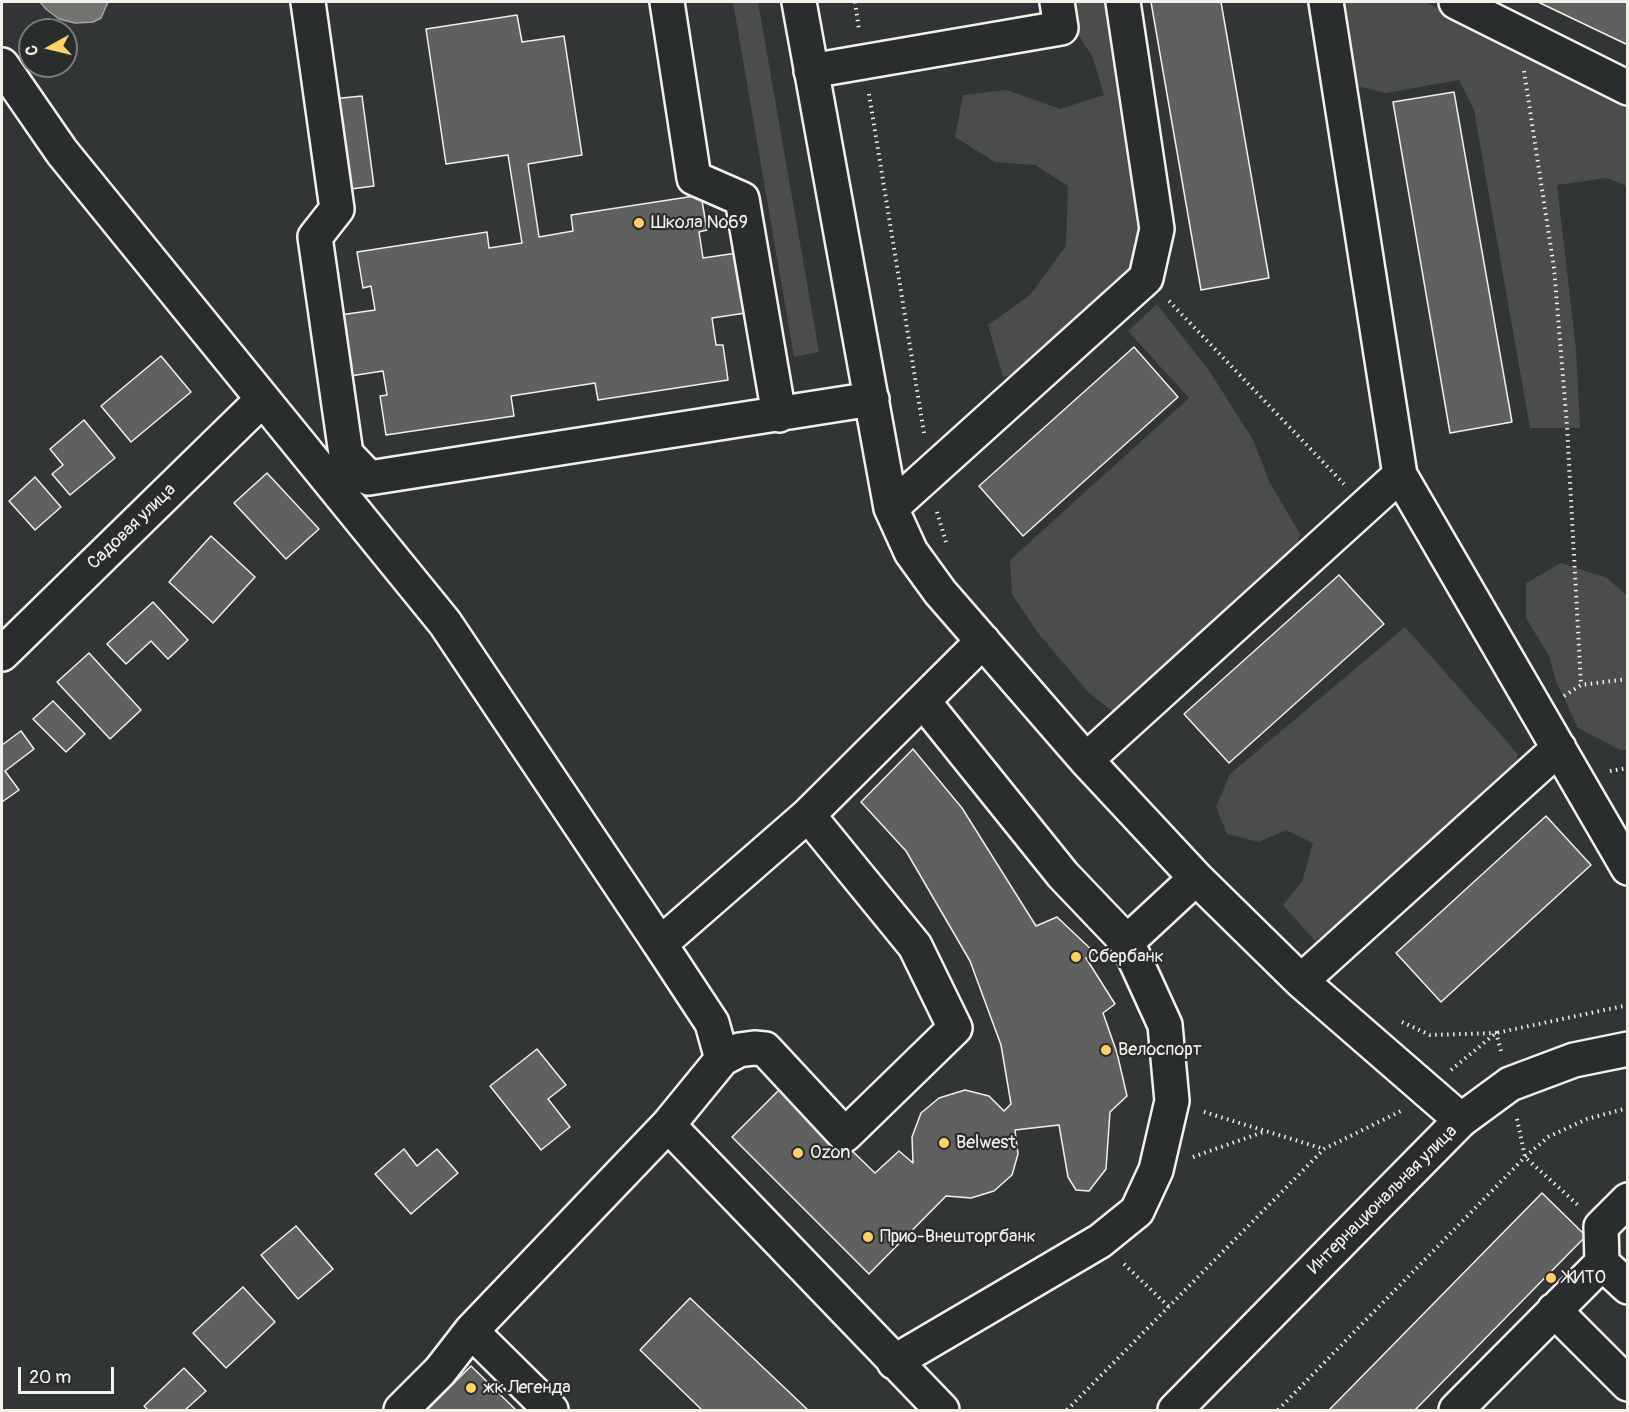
<!DOCTYPE html>
<html>
<head>
<meta charset="utf-8">
<style>
  body { margin:0 }
  #map { position:relative; width:1629px; height:1412px; overflow:hidden; background:#323535; font-family:Pangolin,sans-serif }
  canvas { display:block }
  .frame { position:absolute; inset:0; border:3px solid #f4f1e8; pointer-events:none }
  .north { position:absolute; left:18px; top:18px; width:60px; height:60px; box-sizing:border-box; background:#2a2d2e; border:2px solid #7b7b78; border-radius:50%; rotate:262deg; font-size:16px; font-weight:700; line-height:24px; text-align:center; color:#f4f1e8 }
  .north::after { content:''; display:block; margin:auto; width:21px; height:27px; background:#ffd166; clip-path:polygon(50% 0,100% 100%,50% 72%,0 100%) }
  .scale { position:absolute; left:18px; top:1367px; width:96px; height:27px; box-sizing:border-box; border:3px solid #f4f1e8; border-top:0; padding-left:8px; font-size:18px; line-height:21px; white-space:nowrap; color:#f4f1e8; -webkit-text-stroke:4px #2a2d2e; paint-order:stroke }
</style>
</head>
<body>
<div id="map">
<canvas width="1629" height="1412"></canvas>
<div class="frame"></div>
<div class="north">С</div>
<div class="scale">20 m</div>
</div>
<script>
const context = document.querySelector('canvas').getContext('2d');
context.lineJoin = 'round';
function paint(path, color) { context.fillStyle = color; context.fill(path, 'evenodd'); }
const shape = rows => new Path2D(rows.map(r => 'M' + r).join(''));
function trace(path, color, width, dash) { context.strokeStyle = color; context.lineWidth = width; context.lineCap = dash ? 'butt' : 'round'; context.setLineDash(dash || []); context.stroke(path); }
function drawText(font, color, halo, rows, align = 'center') {
  context.font = font + ' Pangolin,sans-serif'; context.lineWidth = 4.5; context.setLineDash([]); context.textBaseline = 'middle'; context.strokeStyle = halo; context.fillStyle = color; for (const [text, x, y, turn = 0] of rows) {
    context.save(); context.translate(x, y); context.rotate((+turn || 0) * Math.PI / 180); context.textAlign = isNaN(turn) ? turn : align; if (halo) context.strokeText(text, 0, 0); context.fillText(text, 0, 0); context.restore();
  }
}
paint(shape([
  [733,2,758,2,819,352,794,357],
  [1071,2,1110,2,1147,232,1135,267,1022,373,1003,377,988,325,1030,295,1066,246,1068,186,1035,165,995,162,955,137,963,95,1007,90,1060,109,1104,95,1093,58,1076,31],
  [1340,2,1425,2,1627,104,1627,186,1606,178,1557,185,1576,349,1580,428,1530,428,1474,110,1459,80,1386,93,1352,85],
  [1157,304,1210,372,1253,440,1270,483,1300,534,1292,558,1116,714,1088,692,1038,633,1012,594,1010,560,1189,398,1128,331],
  [1561,563,1607,578,1627,596,1627,750,1620,750,1578,728,1556,681,1549,656,1526,618,1526,583],
  [1405,627,1517,753,1517,769,1363,908,1315,941,1283,905,1302,882,1313,843,1286,830,1259,842,1227,834,1216,807,1230,774]
]), '#4b4d4c');
const water = shape([
  [40,2,108,2,101,18,93,22,75,23,59,19,46,9,40,2]
]);
paint(water, '#727370');
trace(water, '#a6a5a0', 1.5);
const building = shape([
  [1151,2,1221,2,1269,278,1201,290,1151,2],
  [1538,2,1628,2,1628,45,1538,2],
  [517,15,522,42,564,36,582,155,528,164,539,237,573,231,571,215,701,195,707,230,699,232,703,258,737,253,746,313,712,318,716,345,723,345,728,380,598,400,595,383,511,396,514,416,386,435,380,396,387,395,383,371,350,376,340,315,375,310,371,286,363,288,357,252,487,232,489,248,522,243,508,155,446,164,426,29,517,15],
  [1454,92,1512,422,1450,433,1393,102,1454,92],
  [362,96,374,186,343,190,332,99,362,96],
  [1134,347,1178,397,1023,536,979,486,1134,347],
  [161,356,191,392,131,442,101,406,161,356],
  [84,420,115,458,70,495,52,474,63,465,50,449,84,420],
  [267,473,319,529,286,559,234,503,267,473],
  [35,477,61,507,35,530,9,501,35,477],
  [211,536,255,577,213,623,169,582,211,536],
  [1339,575,1384,624,1229,763,1184,714,1339,575],
  [153,602,188,640,168,659,151,641,126,664,107,644,153,602],
  [89,653,141,710,110,739,57,682,89,653],
  [53,701,85,734,66,752,33,719,53,701],
  [21,731,34,749,5,771,19,790,2,802,2,745,21,731],
  [913,749,962,808,1036,926,1057,917,1095,953,1086,958,1115,1004,1103,1013,1117,1053,1127,1096,1110,1112,1106,1169,1089,1191,1076,1190,1068,1177,1059,1125,1015,1130,1018,1154,1012,1175,994,1191,971,1198,946,1196,869,1274,732,1137,784,1085,875,1173,899,1151,913,1163,912,1137,921,1113,939,1098,965,1090,989,1096,1004,1111,1011,1104,1001,1045,970,961,906,851,861,802,913,749],
  [1546,816,1591,865,1441,1002,1396,953,1546,816],
  [537,1049,566,1085,548,1099,570,1127,541,1150,490,1086,537,1049],
  [404,1149,417,1166,437,1149,458,1173,411,1214,375,1174,404,1149],
  [1542,1193,1586,1236,1415,1410,1329,1410,1542,1193],
  [296,1226,333,1269,298,1299,261,1255,296,1226],
  [243,1287,275,1322,226,1368,193,1333,243,1287],
  [690,1298,808,1410,702,1410,640,1350,690,1298],
  [471,1366,516,1410,427,1410,471,1366],
  [184,1368,206,1391,185,1410,148,1410,144,1406,184,1368]
]);
paint(building, '#5f605f');
trace(building, '#f4f1e8', 1.5);
const minor = shape([
  [308,2,337,209,315,237,346,454,369,478,872,399],
  [667,2,694,178,742,199,779,415],
  [799,2,891,508,911,552,940,592,1086,760,1196,878,1301,981,1461,1120],
  [1326,2,1400,475,1628,868],
  [1456,2,1628,88],
  [2,65,62,152,445,623,660,944],
  [811,71,1061,28,1057,2],
  [891,508,1146,278,1157,229,1123,2],
  [2,654,263,399],
  [1086,760,1400,475],
  [808,815,915,946,955,1028,845,1135,765,1049,754,1048,739,1050,722,1059,668,1125,942,1410],
  [1127,942,1196,878],
  [1301,981,1559,748],
  [722,1059,712,1023,660,944,808,815,983,641],
  [1628,1200,1601,1227,1602,1263,1628,1287],
  [1554,1310,1628,1384],
  [471,1331,551,1410],
  [894,1362,1100,1241,1137,1211,1156,1170,1172,1101,1165,1025,1127,942,1063,875,923,701],
  [401,1410,440,1371,471,1331,668,1125],
  [1456,1410,1602,1263]
]);
const major = shape([
  [1175,1410,1461,1120,1510,1084,1574,1060,1628,1049]
]);
trace(minor, '#f4f1e8', 38);
trace(major, '#f4f1e8', 38);
trace(shape([
  [855,2,859,30],
  [1524,71,1554,268,1567,426,1581,685],
  [869,94,924,433],
  [1169,301,1344,484],
  [937,512,946,542],
  [1564,696,1581,685,1628,679],
  [1610,771,1628,768],
  [1402,1022,1430,1035,1496,1033,1502,1054],
  [1451,1070,1496,1033,1628,1005],
  [1204,1112,1324,1149],
  [1517,1119,1525,1157,1578,1205],
  [1193,1157,1266,1131],
  [1124,1264,1169,1307],
  [1067,1410,1324,1149,1401,1111],
  [1278,1410,1525,1157,1548,1137,1587,1119,1628,1108]
]), '#f4f1e8', 4, [1.5, 4.5]);
trace(minor, '#2a2d2e', 33);
trace(major, '#2a2d2e', 33);
for (const [x, y, r, color] of [
  [639,223,6,"#ffd166"],
  [1076,957,6,"#ffd166"],
  [1106,1050,6,"#ffd166"],
  [944,1143,6,"#ffd166"],
  [798,1153,6,"#ffd166"],
  [868,1237,6,"#ffd166"],
  [1551,1278,6,"#ffd166"],
  [471,1388,6,"#ffd166"]
]) { const dot = new Path2D(); dot.arc(x, y, r, 0, 2 * Math.PI); context.fillStyle = color; context.fill(dot); trace(dot, '#2a2d2e', 2); }
drawText('18px', '#f4f1e8', '#2a2d2e', [
  ["Школа №69",651,223],
  ["Сбербанк",1088,957],
  ["Велоспорт",1118,1050],
  ["Belwest",956,1143],
  ["Ozon",810,1153],
  ["Прио-Внешторгбанк",880,1237],
  ["ЖИТО",1563,1278],
  ["жк Легенда",483,1388]
], 'left');
drawText('18px', '#f4f1e8', '#2a2d2e', [
  ["Садовая улица",132,527,-44],
  ["Интернациональная улица",1383,1200,-45]
]);
</script>
</body>
</html>
